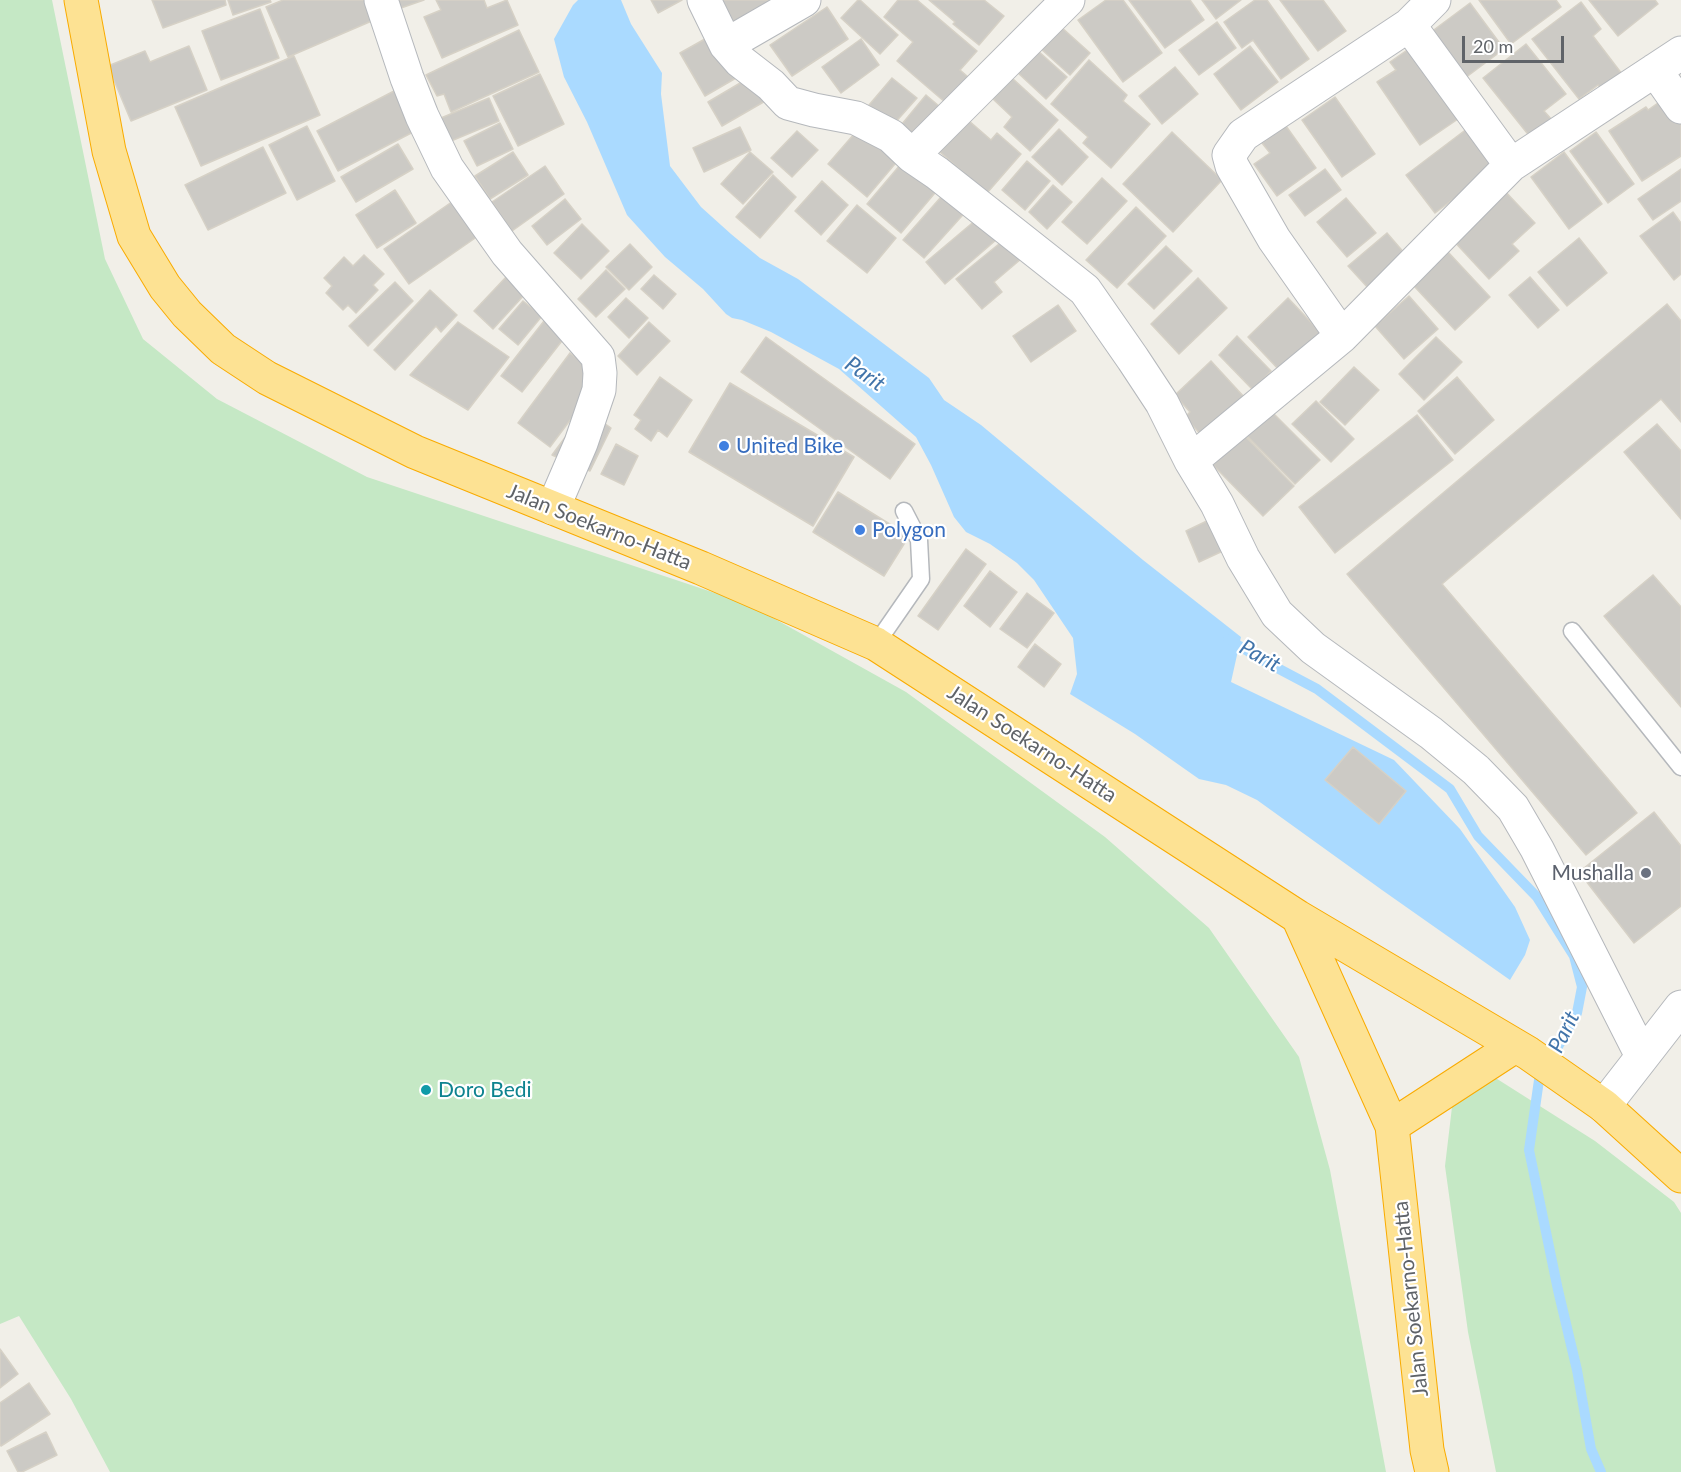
<!DOCTYPE html>
<html>
<head>
<meta charset="utf-8">
<style>
  body { margin:0 }
  #map { position:relative; width:1681px; height:1472px; overflow:hidden; background:#f1efe8; font-family:Lato,sans-serif }
  canvas { display:block }
  .scale { position:absolute; left:1462px; top:36px; width:102px; height:27px; box-sizing:border-box; border:3px solid #5f6368; border-top:0; padding-left:8px; font-size:18px; line-height:21px; white-space:nowrap; color:#5f6368; -webkit-text-stroke:4px #fff; paint-order:stroke }
</style>
</head>
<body>
<div id="map">
<canvas width="1681" height="1472"></canvas>
<div class="scale">20 m</div>
</div>
<script>
const context = document.querySelector('canvas').getContext('2d');
context.lineJoin = 'round';
function paint(path, color) { context.fillStyle = color; context.fill(path, 'evenodd'); }
const shape = rows => new Path2D(rows.map(r => 'M' + r).join(''));
function trace(path, color, width, dash) { context.strokeStyle = color; context.lineWidth = width; context.lineCap = dash ? 'butt' : 'round'; context.setLineDash(dash || []); context.stroke(path); }
function drawText(font, color, halo, rows, align = 'center') {
  context.font = font + ' Lato,sans-serif'; context.lineWidth = 4.5; context.setLineDash([]); context.textBaseline = 'middle'; context.strokeStyle = halo; context.fillStyle = color; for (const [text, x, y, turn = 0] of rows) {
    context.save(); context.translate(x, y); context.rotate((+turn || 0) * Math.PI / 180); context.textAlign = isNaN(turn) ? turn : align; if (halo) context.strokeText(text, 0, 0); context.fillText(text, 0, 0); context.restore();
  }
}
paint(shape([
  [0,0,52,0,105,259,143,339,217,399,367,477,748,604,906,692,1105,837,1209,928,1299,1057,1330,1170,1386,1472,110,1472,71,1399,19,1316,0,1324],
  [1494,1077,1595,1141,1674,1202,1681,1213,1681,1472,1496,1472,1468,1332,1445,1166,1452,1107]
]), '#c5e8c5');
paint(shape([
  [578,0,621,0,631,24,662,73,661,94,670,166,701,207,731,234,760,258,798,279,929,378,944,400,981,425,1143,560,1241,637,1231,682,1394,760,1460,829,1515,907,1530,940,1525,955,1510,980,1382,890,1257,800,1226,785,1199,779,1135,734,1070,694,1077,674,1073,638,1034,580,1017,563,990,544,966,532,954,517,931,465,916,437,839,369,771,332,742,320,732,318,726,314,703,289,665,257,627,215,587,122,564,77,554,39,573,5]
]), '#aadaff');
trace(shape([
  [1228,639,1264,661,1317,689,1450,789,1478,836,1537,897,1574,956,1582,987,1577,1013,1539,1080,1529,1150,1558,1290,1577,1370,1591,1449,1601,1472]
]), '#aadaff', 10);
const building = shape([
  [152,0,225,0,226,5,163,28,152,0],
  [228,0,270,0,271,2,233,15,228,0],
  [283,0,365,0,374,20,288,57,266,7,283,0],
  [395,0,424,0,398,9,395,0],
  [436,0,484,0,487,8,507,0,518,25,442,58,424,17,441,10,436,0],
  [651,0,682,0,658,13,651,0],
  [721,0,768,0,769,2,733,22,721,0],
  [858,0,860,0,898,35,880,54,841,18,858,0],
  [898,0,917,0,977,51,960,70,975,83,953,109,897,61,913,42,884,17,898,0],
  [929,0,984,0,1004,16,979,45,953,24,955,22,929,0],
  [1106,0,1123,0,1162,53,1123,82,1078,20,1106,0],
  [1129,0,1190,0,1204,20,1165,48,1129,0],
  [1202,0,1241,0,1216,19,1202,0],
  [1255,0,1267,0,1309,59,1281,79,1253,40,1242,48,1224,22,1255,0],
  [1280,0,1323,0,1346,31,1318,51,1280,0],
  [1479,0,1556,0,1561,7,1511,44,1479,0],
  [1589,0,1655,0,1658,4,1618,36,1589,0],
  [1581,2,1601,29,1593,36,1622,74,1602,90,1598,85,1579,99,1532,39,1581,2],
  [1470,3,1504,49,1461,81,1427,35,1470,3],
  [827,7,848,39,792,76,770,45,827,7],
  [260,9,279,58,221,80,202,31,260,9],
  [1217,22,1236,48,1199,75,1179,50,1217,22],
  [1060,26,1090,53,1070,75,1040,48,1060,26],
  [519,30,539,72,451,112,444,94,437,96,426,75,519,30],
  [712,35,736,78,705,96,680,53,712,35],
  [861,39,879,65,841,93,822,67,861,39],
  [1526,44,1566,94,1544,111,1553,121,1531,138,1483,78,1526,44],
  [189,46,207,90,131,121,108,66,145,51,150,62,189,46],
  [1250,46,1278,82,1241,110,1214,74,1250,46],
  [1413,46,1461,117,1420,145,1377,82,1396,70,1390,62,1413,46],
  [1037,50,1067,77,1046,99,1017,72,1037,50],
  [294,56,320,115,201,166,175,107,294,56],
  [1089,60,1127,95,1123,101,1150,124,1111,168,1083,143,1088,137,1051,104,1089,60],
  [1175,67,1198,94,1162,124,1139,96,1175,67],
  [540,74,564,124,518,146,493,96,540,74],
  [752,76,767,100,722,126,708,102,752,76],
  [892,78,917,98,893,125,869,105,892,78],
  [1012,78,1058,120,1030,151,1004,127,1012,117,993,99,1012,78],
  [396,90,417,130,338,171,317,131,396,90],
  [926,95,946,112,922,141,902,124,926,95],
  [1335,97,1375,154,1342,177,1302,120,1335,97],
  [489,98,499,121,451,141,441,118,489,98],
  [1665,98,1681,111,1681,156,1642,181,1609,131,1646,107,1648,110,1665,98],
  [968,120,991,140,997,133,1021,154,987,193,940,152,968,120],
  [500,123,513,149,477,166,464,141,500,123],
  [307,126,335,181,297,200,269,145,307,126],
  [861,126,900,158,867,197,828,164,861,126],
  [1286,126,1316,168,1277,196,1254,164,1270,153,1262,143,1286,126],
  [740,127,751,150,704,172,693,148,740,127],
  [1468,128,1497,166,1435,213,1406,175,1468,128],
  [1059,129,1088,157,1062,185,1032,157,1059,129],
  [797,131,818,150,792,177,771,158,797,131],
  [1172,132,1222,180,1173,232,1123,184,1172,132],
  [1596,132,1634,184,1608,203,1570,151,1596,132],
  [398,144,413,169,356,202,341,177,398,144],
  [263,147,286,193,208,230,185,185,263,147],
  [513,152,528,175,490,199,475,176,513,152],
  [750,152,773,172,743,204,721,184,750,152],
  [1564,152,1602,204,1569,229,1531,177,1564,152],
  [906,158,940,187,901,233,867,204,906,158],
  [1027,161,1050,181,1025,210,1002,190,1027,161],
  [545,166,564,194,512,231,492,202,545,166],
  [1325,169,1341,190,1305,216,1289,195,1325,169],
  [1681,169,1681,201,1653,220,1638,199,1681,169],
  [773,175,796,197,760,238,736,217,773,175],
  [1102,178,1127,201,1087,244,1062,222,1102,178],
  [822,181,848,205,821,235,795,211,822,181],
  [1053,185,1072,202,1047,229,1029,212,1053,185],
  [1502,188,1535,223,1512,244,1519,251,1489,279,1450,237,1502,188],
  [948,189,970,207,924,258,903,240,948,189],
  [395,190,416,223,377,248,356,215,395,190],
  [1346,198,1376,233,1347,257,1317,222,1346,198],
  [456,199,481,234,409,284,384,249,456,199],
  [565,199,581,219,547,245,532,226,565,199],
  [857,205,896,238,867,273,827,241,857,205],
  [1136,207,1166,236,1117,288,1086,260,1136,207],
  [1673,212,1681,223,1681,274,1674,280,1640,236,1673,212],
  [977,219,996,240,945,284,926,262,977,219],
  [582,224,609,251,581,279,554,253,582,224],
  [1387,233,1406,255,1369,289,1348,266,1387,233],
  [1579,238,1607,273,1567,306,1538,272,1579,238],
  [1005,239,1021,259,994,282,1002,292,982,309,956,279,1005,239],
  [630,244,652,267,629,290,606,267,630,244],
  [1166,246,1192,271,1154,309,1128,284,1166,246],
  [1448,252,1490,297,1455,330,1413,285,1448,252],
  [364,255,384,274,373,285,378,290,356,313,348,305,343,310,326,293,332,286,324,278,344,257,353,266,364,255],
  [606,270,625,289,596,317,578,299,606,270],
  [654,275,676,294,663,309,641,289,654,275],
  [507,276,526,293,493,329,474,311,507,276],
  [1530,277,1559,310,1538,328,1509,295,1530,277],
  [1198,278,1227,308,1179,354,1151,324,1198,278],
  [395,282,413,301,368,346,349,326,395,282],
  [430,290,457,315,441,332,436,326,395,370,374,350,430,290],
  [1409,296,1438,329,1404,359,1375,326,1409,296],
  [626,298,648,318,629,338,608,317,626,298],
  [1288,298,1322,334,1281,372,1248,337,1288,298],
  [523,301,542,316,518,345,499,329,523,301],
  [1667,304,1681,321,1681,422,1661,399,1442,584,1637,813,1586,855,1347,574,1667,304],
  [1058,305,1076,331,1031,362,1013,336,1058,305],
  [544,321,565,337,522,392,501,376,544,321],
  [458,322,509,357,468,410,410,375,458,322],
  [649,322,670,341,637,375,618,356,649,322],
  [1237,336,1271,371,1253,390,1219,355,1237,336],
  [766,337,915,444,890,479,741,372,766,337],
  [1436,337,1462,362,1424,400,1399,374,1436,337],
  [570,353,612,385,574,415,550,447,518,423,570,353],
  [1211,361,1245,398,1203,437,1185,417,1190,412,1175,395,1211,361],
  [1354,367,1379,390,1345,425,1320,402,1354,367],
  [660,377,692,400,667,437,658,430,651,441,635,429,641,420,634,415,660,377],
  [1457,377,1494,420,1455,454,1418,411,1457,377],
  [730,383,854,457,813,526,689,452,730,383],
  [1316,401,1354,439,1331,462,1292,424,1316,401],
  [1270,410,1320,460,1295,484,1245,434,1270,410],
  [1417,415,1453,460,1335,553,1299,507,1417,415],
  [597,418,611,428,590,471,552,455,575,424,597,418],
  [1657,424,1681,451,1681,519,1624,452,1657,424],
  [1244,435,1294,486,1263,516,1213,465,1244,435],
  [616,444,638,456,624,485,601,474,616,444],
  [838,492,909,536,884,576,813,532,838,492],
  [1211,519,1225,550,1199,562,1186,531,1211,519],
  [966,549,986,564,938,630,918,616,966,549],
  [990,571,1017,592,990,627,964,606,990,571],
  [1653,575,1681,607,1681,707,1604,616,1653,575],
  [1027,593,1054,613,1027,648,1000,629,1027,593],
  [1035,644,1061,664,1044,687,1018,667,1035,644],
  [1353,747,1406,791,1379,824,1325,780,1353,747],
  [1654,812,1681,846,1681,906,1634,943,1579,872,1654,812],
  [0,1349,18,1374,0,1388,0,1349],
  [29,1383,50,1414,1,1446,0,1444,0,1403,29,1383],
  [46,1432,57,1455,22,1472,18,1472,7,1451,46,1432]
]);
paint(building, '#cccac5');
trace(building, '#d6d1c6', 1.5);
const lane = shape([
  [1572,631,1681,767],
  [876,644,921,579,919,540,904,511]
]);
const street = shape([
  [381,0,407,78,422,116,447,168,507,253,598,357,600,373,599,390,581,443,553,508],
  [704,0,726,45,740,61,771,85,788,103,814,110,856,118,891,136,912,156],
  [1068,0,912,156,937,173,1085,290,1133,359,1162,403,1191,461],
  [1409,25,1511,165],
  [726,45,804,0],
  [1655,70,1681,107],
  [1342,336,1274,239,1232,166,1229,155,1243,135,1409,25,1434,0],
  [1642,1056,1537,849,1513,808,1476,770,1431,733,1313,648,1277,614,1243,558,1217,504,1191,461,1342,336,1511,165,1681,53],
  [1604,1106,1681,1007]
]);
const highway = shape([
  [81,0,109,151,134,236,165,287,187,314,223,349,267,378,415,452,701,568,876,644,1298,917,1528,1053,1604,1106,1681,1176],
  [1298,917,1392,1126,1427,1450,1432,1472],
  [1392,1126,1515,1046]
]);
trace(lane, '#b5b8bc', 19);
trace(street, '#b5b8bc', 35);
trace(highway, '#f9ab00', 35);
trace(lane, '#fff', 16);
trace(street, '#fff', 33);
trace(highway, '#fde293', 33);
for (const [x, y, r, color] of [
  [724,446,6,"#3f7fe0"],
  [860,530,6,"#3f7fe0"],
  [1646,873,6,"#6b7280"],
  [426,1090,6,"#0f9aa8"]
]) { const dot = new Path2D(); dot.arc(x, y, r, 0, 2 * Math.PI); context.fillStyle = color; context.fill(dot); trace(dot, '#fff', 2); }
drawText('21px', '#366cbe', '#fff', [
  ["United Bike",736,446],
  ["Polygon",872,530]
], 'left');
drawText('21px', '#5f6368', '#fff', [
  ["Jalan Soekarno-Hatta",599,527,22],
  ["Jalan Soekarno-Hatta",1032,744,33],
  ["Jalan Soekarno-Hatta",1411,1299,-96]
]);
drawText('21px', '#5b616d', '#fff', [
  ["Mushalla",1634,873]
], 'right');
drawText('21px', '#0d838f', '#fff', [
  ["Doro Bedi",438,1090]
], 'left');
drawText('italic 22px', '#4174aa', '#fff', [
  ["Parit",865,374,35],
  ["Parit",1260,656,29],
  ["Parit",1564,1032,-64]
]);
</script>
</body>
</html>
